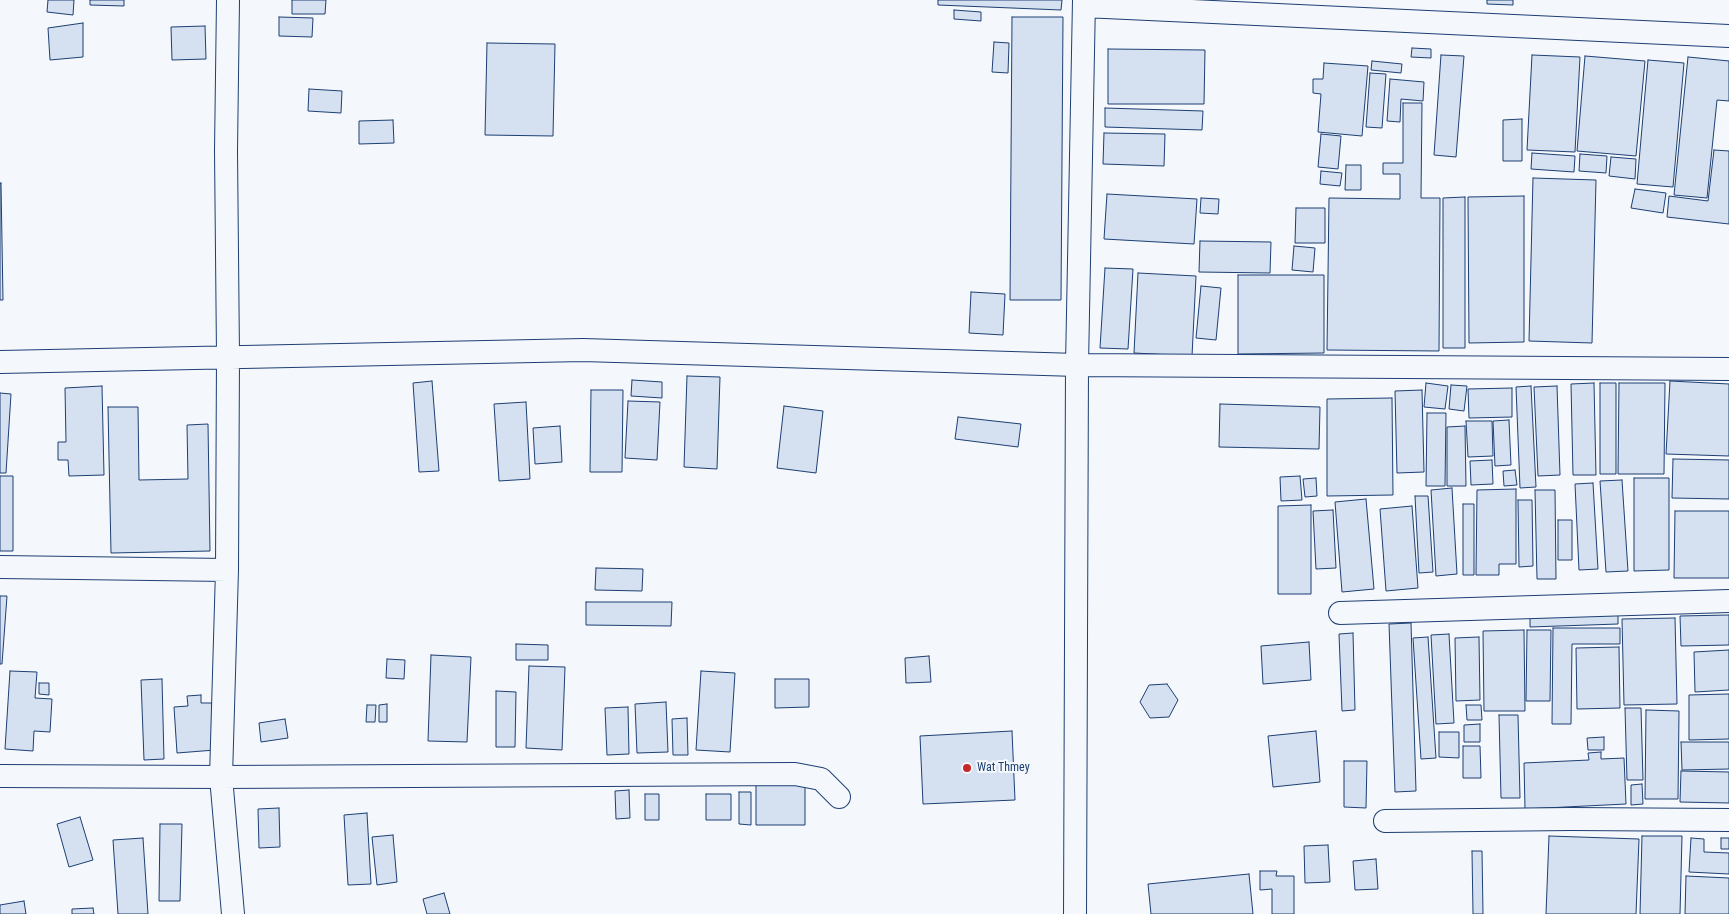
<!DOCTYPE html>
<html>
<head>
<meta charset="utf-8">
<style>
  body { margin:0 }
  canvas { display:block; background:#f4f7fb }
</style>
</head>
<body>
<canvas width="1729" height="914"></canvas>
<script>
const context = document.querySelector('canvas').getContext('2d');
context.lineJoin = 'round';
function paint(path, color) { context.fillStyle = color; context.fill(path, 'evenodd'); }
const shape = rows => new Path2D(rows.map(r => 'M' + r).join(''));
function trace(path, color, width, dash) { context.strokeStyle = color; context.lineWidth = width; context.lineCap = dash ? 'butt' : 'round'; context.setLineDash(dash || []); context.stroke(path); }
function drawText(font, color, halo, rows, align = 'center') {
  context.font = font + ' "Roboto Condensed",sans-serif'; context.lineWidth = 4; context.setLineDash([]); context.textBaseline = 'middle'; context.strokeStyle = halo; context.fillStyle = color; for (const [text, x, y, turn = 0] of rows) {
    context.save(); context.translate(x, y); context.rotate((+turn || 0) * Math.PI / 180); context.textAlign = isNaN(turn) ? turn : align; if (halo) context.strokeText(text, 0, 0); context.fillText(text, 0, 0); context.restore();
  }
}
const building = shape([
  [48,0,74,0,73,15,47,12,48,0],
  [90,0,124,0,124,6,90,5,90,0],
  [292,0,326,0,325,14,292,14,292,0],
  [938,0,1062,0,1061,10,938,5,938,0],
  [1487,0,1513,0,1513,5,1487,4,1487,0],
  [954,10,981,12,981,21,954,19,954,10],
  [279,17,313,18,312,37,279,36,279,17],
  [1012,17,1063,17,1061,300,1010,300,1012,17],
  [83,23,83,57,50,60,48,28,83,23],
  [205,26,206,59,172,60,171,27,205,26],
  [994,42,1009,43,1008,73,992,72,994,42],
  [487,43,555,44,553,136,485,135,487,43],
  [1412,48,1431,49,1431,58,1411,57,1412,48],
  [1108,49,1205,50,1204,104,1108,104,1108,49],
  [1441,55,1464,56,1456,157,1434,155,1441,55],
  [1532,55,1580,57,1575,152,1527,150,1532,55],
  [1585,56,1645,61,1636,156,1577,151,1585,56],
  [1688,57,1729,61,1729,101,1717,100,1707,198,1674,195,1688,57],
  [1648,60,1684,63,1673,187,1637,184,1648,60],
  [1372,61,1402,64,1401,73,1371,70,1372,61],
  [1324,63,1368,66,1362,136,1318,132,1321,94,1313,93,1313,79,1323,79,1324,63],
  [1370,73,1386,74,1382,128,1366,127,1370,73],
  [1390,79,1424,82,1423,101,1401,99,1400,122,1387,121,1390,79],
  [309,89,342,91,341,113,308,111,309,89],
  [1403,103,1422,103,1421,198,1440,198,1439,351,1327,350,1329,198,1400,199,1400,174,1383,174,1383,163,1403,163,1403,103],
  [1105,108,1203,111,1202,130,1105,127,1105,108],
  [1522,119,1522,161,1503,161,1503,120,1522,119],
  [393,120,394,143,359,144,359,121,393,120],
  [1104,133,1165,134,1164,166,1103,164,1104,133],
  [1321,134,1341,136,1338,169,1318,167,1321,134],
  [1714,150,1729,151,1729,224,1667,217,1669,196,1708,201,1714,150],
  [1532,153,1575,156,1574,172,1531,169,1532,153],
  [1580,154,1607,156,1606,173,1579,171,1580,154],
  [1611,157,1636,159,1635,179,1609,176,1611,157],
  [1346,165,1361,165,1361,190,1345,190,1346,165],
  [1321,171,1342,173,1340,186,1320,184,1321,171],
  [1533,178,1596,180,1592,343,1529,341,1533,178],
  [1,183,3,300,0,300,0,183,1,183],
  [1635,189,1666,193,1663,213,1631,208,1635,189],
  [1107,194,1197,199,1194,244,1104,239,1107,194],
  [1524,196,1524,342,1469,343,1468,197,1524,196],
  [1465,197,1465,348,1443,348,1443,198,1465,197],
  [1201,198,1219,199,1218,214,1200,213,1201,198],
  [1296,208,1325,208,1325,243,1295,243,1296,208],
  [1200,241,1271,242,1270,273,1199,272,1200,241],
  [1294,246,1315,248,1313,272,1292,270,1294,246],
  [1105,268,1133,269,1128,349,1100,348,1105,268],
  [1138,273,1196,276,1192,356,1134,353,1138,273],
  [1238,275,1324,275,1324,353,1238,354,1238,275],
  [1201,286,1221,288,1216,340,1196,338,1201,286],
  [971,292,1005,294,1003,335,969,333,971,292],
  [687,376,720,377,717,469,684,467,687,376],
  [632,380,662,382,662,398,631,396,632,380],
  [432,381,439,471,419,472,413,383,432,381],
  [1670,381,1729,384,1729,456,1666,454,1670,381],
  [1426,383,1448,386,1445,409,1424,407,1426,383],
  [1594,383,1596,475,1573,475,1571,384,1594,383],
  [1600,383,1616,383,1616,474,1600,474,1600,383],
  [1619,383,1665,383,1664,474,1618,474,1619,383],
  [1451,385,1467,386,1464,411,1449,409,1451,385],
  [102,386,104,475,69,476,68,460,58,460,58,442,66,442,65,388,102,386],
  [1531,386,1536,487,1520,488,1516,387,1531,386],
  [1557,386,1560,475,1538,476,1534,387,1557,386],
  [1512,388,1512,417,1469,418,1468,389,1512,388],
  [591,390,623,390,622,472,590,472,591,390],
  [1422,390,1424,472,1397,473,1395,391,1422,390],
  [0,393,11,394,6,473,0,473,0,393],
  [1392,398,1393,495,1327,496,1327,399,1392,398],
  [628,401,660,402,657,460,625,458,628,401],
  [526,402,530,479,499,481,494,404,526,402],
  [1220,404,1320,407,1319,449,1219,447,1220,404],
  [784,406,823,411,816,473,777,468,784,406],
  [108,407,138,407,139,480,188,479,187,425,208,424,210,551,111,553,108,407],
  [1427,413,1446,413,1445,486,1426,486,1427,413],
  [958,417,1021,424,1018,447,955,439,958,417],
  [1509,420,1511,465,1495,466,1493,421,1509,420],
  [1466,421,1492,421,1493,456,1468,457,1466,421],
  [560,426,562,462,535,464,533,428,560,426],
  [1465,426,1466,486,1447,486,1447,427,1465,426],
  [1673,459,1729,460,1729,499,1672,498,1673,459],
  [1492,460,1493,484,1471,485,1470,461,1492,460],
  [1515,470,1517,485,1504,486,1503,471,1515,470],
  [0,476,13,476,13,551,0,551,0,476],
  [1300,476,1302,500,1281,501,1280,477,1300,476],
  [1316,478,1317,496,1305,497,1303,479,1316,478],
  [1634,478,1669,478,1669,570,1634,571,1634,478],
  [1622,480,1628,571,1606,572,1600,481,1622,480],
  [1593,483,1598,569,1579,570,1575,484,1593,483],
  [1452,488,1457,574,1436,576,1431,490,1452,488],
  [1516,489,1516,564,1499,564,1499,575,1476,575,1477,490,1516,489],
  [1535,490,1555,490,1556,579,1537,579,1535,490],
  [1415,496,1428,496,1433,572,1419,573,1415,496],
  [1366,499,1374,589,1342,592,1335,502,1366,499],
  [1518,500,1532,500,1533,566,1519,567,1518,500],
  [1463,504,1474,504,1474,575,1463,575,1463,504],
  [1311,505,1311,594,1278,594,1278,506,1311,505],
  [1412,506,1418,588,1386,591,1380,509,1412,506],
  [1333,510,1336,568,1316,569,1313,511,1333,510],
  [1675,511,1729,511,1729,578,1674,578,1675,511],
  [1558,520,1572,520,1572,560,1558,560,1558,520],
  [596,568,643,569,642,591,595,590,596,568],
  [0,596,7,596,2,664,0,664,0,596],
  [586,602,672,602,671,626,586,625,586,602],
  [1618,614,1618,624,1530,627,1530,617,1618,614],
  [1729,615,1729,645,1681,646,1680,616,1729,615],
  [1675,618,1677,704,1624,705,1622,619,1675,618],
  [1411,623,1416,791,1395,792,1389,624,1411,623],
  [1553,628,1620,628,1620,644,1572,644,1571,724,1552,724,1553,628],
  [1524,630,1525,711,1484,711,1483,631,1524,630],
  [1527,630,1551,630,1550,701,1526,701,1527,630],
  [1353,633,1355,710,1342,711,1339,634,1353,633],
  [1449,634,1454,723,1436,724,1431,635,1449,634],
  [1428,637,1436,758,1421,759,1413,638,1428,637],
  [1479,637,1480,700,1456,701,1455,638,1479,637],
  [1309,642,1311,680,1263,684,1261,646,1309,642],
  [516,644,548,645,548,660,516,660,516,644],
  [1619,647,1620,708,1577,709,1576,648,1619,647],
  [1729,650,1729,690,1695,692,1694,652,1729,650],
  [431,655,471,657,467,742,428,741,431,655],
  [929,656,931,682,906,683,905,658,929,656],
  [387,659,405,660,404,679,386,678,387,659],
  [529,666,565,667,562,750,526,748,529,666],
  [10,671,37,672,35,698,52,699,50,732,34,731,33,751,5,749,10,671],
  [701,671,735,673,730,752,696,750,701,671],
  [162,679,164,759,144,760,141,680,162,679],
  [775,679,809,679,809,707,775,708,775,679],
  [39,683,49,683,49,695,39,694,39,683],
  [1167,684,1178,700,1169,717,1150,718,1140,702,1149,685,1167,684],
  [496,691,516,692,515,747,496,747,496,691],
  [1729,694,1729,739,1689,740,1689,695,1729,694],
  [201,695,201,703,212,703,215,750,177,753,174,707,188,706,187,696,201,695],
  [666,702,668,752,637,753,635,704,666,702],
  [387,704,387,722,379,722,379,705,387,704],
  [367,705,376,705,375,722,366,722,367,705],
  [1466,705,1481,705,1482,720,1467,720,1466,705],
  [628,707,629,754,607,755,605,708,628,707],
  [1625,708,1641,708,1643,780,1627,780,1625,708],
  [1646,710,1679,711,1678,799,1645,799,1646,710],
  [1499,715,1518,715,1520,798,1501,798,1499,715],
  [687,718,688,755,673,755,672,719,687,718],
  [285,719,288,738,261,742,259,723,285,719],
  [1480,724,1480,742,1464,742,1464,725,1480,724],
  [1012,731,1015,800,923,804,920,736,1012,731],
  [1316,731,1320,782,1273,787,1268,736,1316,731],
  [1439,732,1459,732,1459,758,1439,757,1439,732],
  [1604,737,1604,750,1588,750,1587,738,1604,737],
  [1681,742,1729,742,1729,769,1682,770,1681,742],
  [1463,746,1480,746,1481,778,1463,778,1463,746],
  [1601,752,1601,759,1624,758,1626,804,1525,809,1524,763,1589,760,1588,753,1601,752],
  [1344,761,1367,761,1366,808,1344,807,1344,761],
  [1681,771,1729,772,1729,803,1680,802,1681,771],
  [1642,784,1643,804,1631,805,1631,785,1642,784],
  [756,785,805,785,805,825,756,825,756,785],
  [629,790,630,818,616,819,615,791,629,790],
  [739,792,751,792,751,825,739,824,739,792],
  [645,794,659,794,659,820,645,820,645,794],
  [706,794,731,794,731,820,706,820,706,794],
  [279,808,280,847,259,848,258,809,279,808],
  [367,813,371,884,348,885,344,815,367,813],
  [80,817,93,860,69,867,57,824,80,817],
  [160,824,182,824,180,901,159,901,160,824],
  [393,835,397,882,377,885,372,837,393,835],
  [1549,836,1639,839,1636,914,1546,914,1549,836],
  [1642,836,1682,836,1680,914,1640,914,1642,836],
  [143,838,148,914,118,914,113,840,143,838],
  [1691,838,1704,839,1704,852,1729,853,1729,874,1689,872,1691,838],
  [1721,838,1729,838,1729,849,1721,849,1721,838],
  [1328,845,1330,882,1305,883,1304,846,1328,845],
  [1472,851,1482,851,1483,914,1473,914,1472,851],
  [1376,859,1378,889,1355,890,1353,861,1376,859],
  [1260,871,1277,871,1276,876,1294,876,1294,914,1272,914,1272,889,1260,890,1260,871],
  [1249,874,1253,914,1151,914,1148,884,1249,874],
  [1686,876,1729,878,1729,914,1685,914,1686,876],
  [444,893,450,914,427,914,423,899,444,893],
  [24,901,26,914,0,914,0,905,24,901],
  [93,908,94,914,72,914,72,909,93,908]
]);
paint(building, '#d5e0f0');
trace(building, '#1d3f73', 1);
const street = shape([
  [228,0,226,151,228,356,227,570,221,777,233,914],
  [1084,6,1729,36],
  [0,362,583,350,1077,365,1729,369],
  [0,567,227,570],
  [1340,613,1729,601],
  [0,776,221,777,795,774,821,779,839,797],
  [1385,821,1571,819,1729,820],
  [1075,914,1077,365,1084,0]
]);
trace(street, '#1d3f73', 24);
trace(street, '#f4f7fb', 22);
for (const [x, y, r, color] of [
  [967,768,5,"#c62828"]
]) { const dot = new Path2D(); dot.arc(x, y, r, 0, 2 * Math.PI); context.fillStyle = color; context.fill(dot); trace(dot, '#f4f7fb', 2); }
drawText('12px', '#1d3f73', '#f4f7fb', [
  ["Wat Thmey",977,768]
], 'left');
</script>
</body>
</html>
